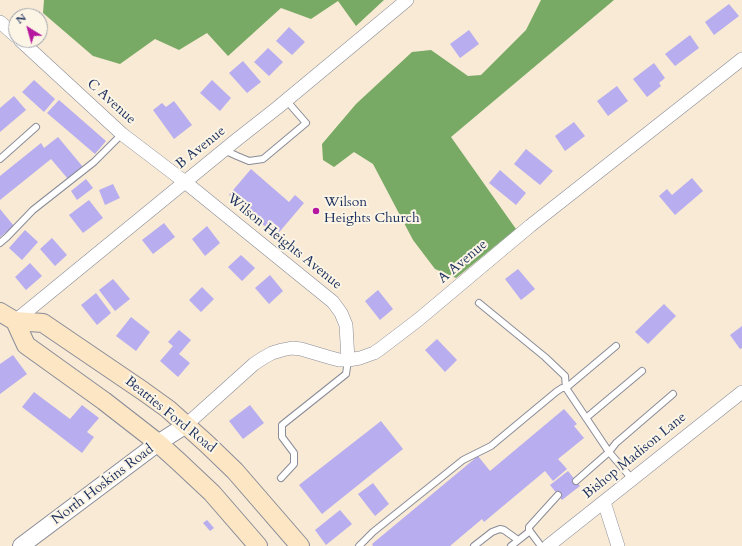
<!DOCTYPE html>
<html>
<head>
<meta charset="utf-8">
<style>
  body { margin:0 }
  #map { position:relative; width:742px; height:546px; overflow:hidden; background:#f8ead4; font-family:Cardo,serif }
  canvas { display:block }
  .north { position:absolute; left:8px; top:8px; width:40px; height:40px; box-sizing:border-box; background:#fcf5e5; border:1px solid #a2a6af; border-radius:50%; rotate:323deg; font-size:11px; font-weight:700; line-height:16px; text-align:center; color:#1b2f5e }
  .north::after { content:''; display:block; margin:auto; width:14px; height:18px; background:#b5179e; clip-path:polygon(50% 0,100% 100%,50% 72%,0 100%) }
</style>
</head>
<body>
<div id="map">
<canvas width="742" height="546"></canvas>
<div class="north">N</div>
</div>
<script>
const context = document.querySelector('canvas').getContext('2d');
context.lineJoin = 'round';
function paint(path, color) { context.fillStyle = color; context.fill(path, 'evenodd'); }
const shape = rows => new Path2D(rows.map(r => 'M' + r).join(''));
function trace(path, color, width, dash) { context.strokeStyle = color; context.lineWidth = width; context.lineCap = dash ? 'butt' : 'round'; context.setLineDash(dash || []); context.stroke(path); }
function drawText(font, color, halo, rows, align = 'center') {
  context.font = font + ' Cardo,serif'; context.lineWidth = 4; context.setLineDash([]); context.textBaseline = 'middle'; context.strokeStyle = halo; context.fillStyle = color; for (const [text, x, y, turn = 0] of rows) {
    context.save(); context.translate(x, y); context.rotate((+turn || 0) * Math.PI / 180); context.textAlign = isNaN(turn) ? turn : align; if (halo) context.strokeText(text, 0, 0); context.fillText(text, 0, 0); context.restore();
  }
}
paint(shape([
  [44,0,384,0,356,26,338,1,311,19,281,8,228,56,207,33,179,50,155,39,120,64,93,56,43,13],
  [541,0,614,0,451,137,516,229,456,278,435,269,413,240,373,164,354,152,334,167,323,160,322,144,356,104,412,52,431,50,468,76,481,75,526,30]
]), '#78aa66');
paint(shape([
  [729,4,739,16,714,35,705,22],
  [289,27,305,42,292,55,276,41],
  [469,30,479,44,460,58,450,44],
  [690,35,699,48,675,66,665,54],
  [268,48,283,62,269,76,254,62],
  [243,61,261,82,247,93,229,73],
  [654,63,665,78,659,83,661,86,647,97,633,79],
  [34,80,55,99,44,112,22,92],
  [212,80,231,98,220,111,200,93],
  [617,86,628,101,608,116,597,101],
  [14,96,26,110,0,132,0,108],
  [59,100,106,141,95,154,47,113],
  [174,101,192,125,174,139,153,110,162,103,166,107],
  [574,122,585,136,565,151,555,136],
  [58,137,83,167,68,179,51,159,0,200,0,176,41,143,44,148],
  [526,149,553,171,540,185,514,164],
  [251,169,289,202,295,195,304,203,276,236,229,195],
  [500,170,526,193,516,205,489,183],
  [692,178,703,191,675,215,659,196,667,189,672,195],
  [86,179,93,188,77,200,71,191],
  [113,184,120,198,105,205,99,190],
  [89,200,103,218,83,233,69,215],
  [0,209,14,226,0,237],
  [164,223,175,237,153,254,142,240],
  [207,226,220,243,205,256,192,239],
  [25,230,38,242,22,260,9,248],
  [52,238,67,255,55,266,40,249],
  [241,255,255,268,242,281,228,267],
  [30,263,42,276,26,290,15,277],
  [518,269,535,289,521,300,505,279],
  [270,275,283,291,269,304,255,288],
  [113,279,130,299,115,311,99,290],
  [202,287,214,299,201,312,189,300],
  [378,290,393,309,380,320,365,301],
  [96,293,111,313,97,325,81,305],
  [664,304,676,316,648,344,635,332],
  [131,317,150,332,136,351,116,336],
  [742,326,742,348,740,349,730,335],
  [179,330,191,340,179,354,190,363,178,377,160,361,173,346,168,342],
  [437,339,457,360,445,372,425,350],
  [13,355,27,374,0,394,0,364],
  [34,392,70,419,82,405,99,418,87,432,94,437,82,453,22,407],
  [250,405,264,423,243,439,229,421],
  [564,409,577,424,574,426,584,438,558,459,567,469,553,481,545,471,484,522,482,519,450,546,373,546,372,544,478,456,490,471],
  [381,421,403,449,322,514,299,485],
  [568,471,580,486,562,500,550,485],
  [373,483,389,504,375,516,358,494],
  [340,510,352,524,326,545,315,530],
  [207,520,214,528,210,531,203,523]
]), '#b8adef');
const service = shape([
  [224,150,237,156,249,161,263,159,306,123,286,100],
  [0,159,36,127],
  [0,243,7,237,33,210,94,162,122,134],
  [479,303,545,357,565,376,566,388],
  [566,388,616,346],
  [586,418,642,371],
  [281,478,294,464,294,453,282,437,282,425,346,374,348,360],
  [576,481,609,452,616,443,673,394],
  [359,546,373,532,463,460,491,446,556,392,562,388,566,388,609,452,632,479],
  [474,546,492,532,500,529,504,530,518,540],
  [511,546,530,531],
  [541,546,529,530,529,527,558,495]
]);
const minor = shape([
  [0,22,16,36],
  [20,40,122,134,185,182,333,302,341,313,346,325,348,360],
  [15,321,235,141,277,108,407,0],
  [186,425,254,364,263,358,272,353,282,350,292,348,301,349,328,357,339,360,348,360,360,358,374,353,380,349,418,320,530,226,742,59],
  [604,502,618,546],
  [548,546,742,392]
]);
const tertiary = shape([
  [21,546,158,443,186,425]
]);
const secondary = shape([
  [0,312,15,321,43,323,143,391,168,409,207,444,235,471,300,546],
  [15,321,26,345,104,401,158,443,179,462,212,493,258,546]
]);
trace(service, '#8a8c99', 8);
trace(minor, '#8a8c99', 14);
trace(tertiary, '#8a8c99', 18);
trace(secondary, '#8a8c99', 20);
trace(service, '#fff', 6);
trace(minor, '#fff', 13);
trace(tertiary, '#fff', 16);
trace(secondary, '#fce6c4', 18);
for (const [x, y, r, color] of [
  [316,211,4,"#b5179e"]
]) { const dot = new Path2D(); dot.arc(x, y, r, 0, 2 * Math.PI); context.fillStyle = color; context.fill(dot); trace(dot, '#fcf5e5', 1.5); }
drawText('14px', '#1b2f5e', '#fcf5e5', [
  ["C Avenue",111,102,42],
  ["B Avenue",201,148,-39],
  ["Wilson Heights Avenue",284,242,39],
  ["A Avenue",463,262,-40],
  ["Beatties Ford Road",170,415,39],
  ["Bishop Madison Lane",635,456,-39],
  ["North Hoskins Road",103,485,-37]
]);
drawText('14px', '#1b2f5e', '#fcf5e5', [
  ["Wilson",324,203],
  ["Heights Church",324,219]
], 'left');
</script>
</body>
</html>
